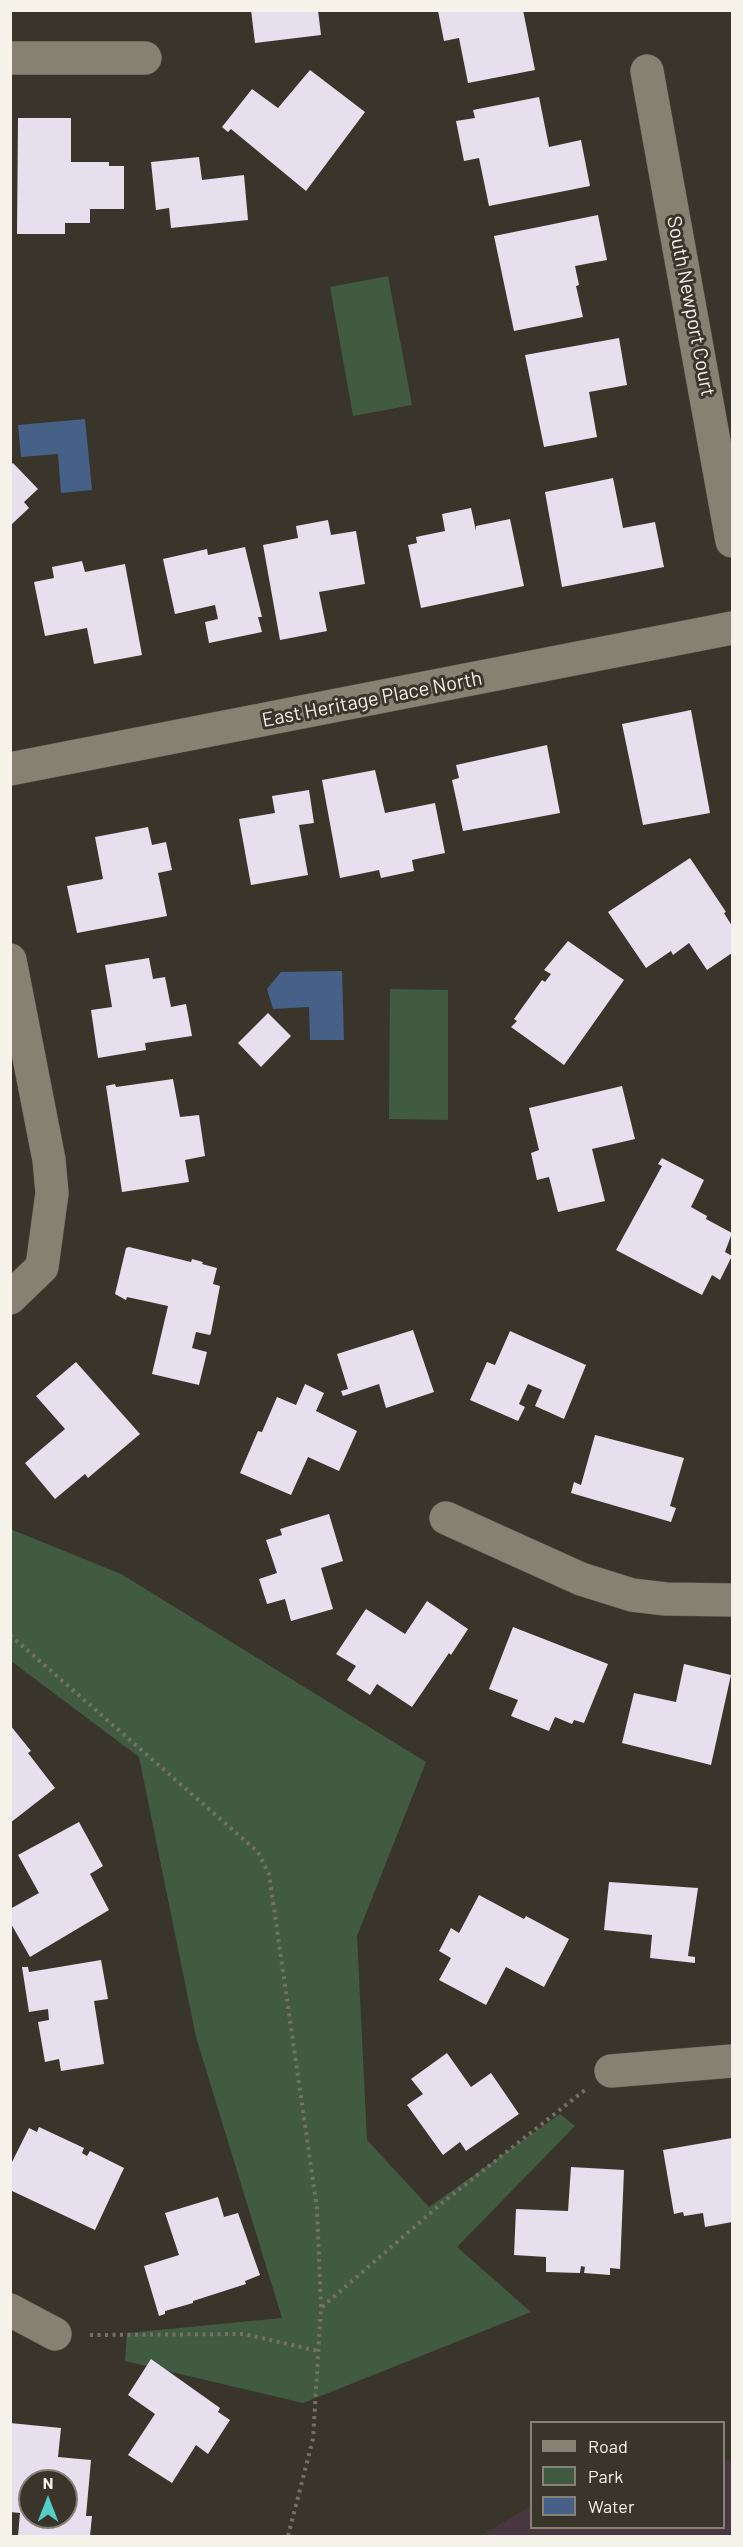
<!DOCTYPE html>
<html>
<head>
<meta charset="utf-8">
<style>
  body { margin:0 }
  #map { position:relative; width:743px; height:2547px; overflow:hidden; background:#3a352a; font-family:Barlow,sans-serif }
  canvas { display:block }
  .frame { position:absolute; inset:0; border:12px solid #f5f2ea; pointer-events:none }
  .legend { position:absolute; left:530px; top:2421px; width:195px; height:108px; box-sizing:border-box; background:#3a352a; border:2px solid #858177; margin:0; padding:8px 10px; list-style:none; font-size:18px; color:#f5f2ea }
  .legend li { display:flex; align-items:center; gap:12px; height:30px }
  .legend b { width:30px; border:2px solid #858177 }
  .north { position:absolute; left:18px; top:2469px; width:60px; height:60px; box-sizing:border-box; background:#3a352a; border:2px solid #858177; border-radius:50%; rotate:0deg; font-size:16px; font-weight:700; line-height:24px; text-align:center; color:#f5f2ea }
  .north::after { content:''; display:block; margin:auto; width:21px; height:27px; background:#55cec6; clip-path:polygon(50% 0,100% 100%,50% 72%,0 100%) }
</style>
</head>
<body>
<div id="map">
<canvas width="743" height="2547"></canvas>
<div class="frame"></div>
<ul class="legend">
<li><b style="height:8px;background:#878174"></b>Road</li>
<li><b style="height:16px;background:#415a42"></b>Park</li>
<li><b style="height:16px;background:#466088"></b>Water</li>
</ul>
<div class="north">N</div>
</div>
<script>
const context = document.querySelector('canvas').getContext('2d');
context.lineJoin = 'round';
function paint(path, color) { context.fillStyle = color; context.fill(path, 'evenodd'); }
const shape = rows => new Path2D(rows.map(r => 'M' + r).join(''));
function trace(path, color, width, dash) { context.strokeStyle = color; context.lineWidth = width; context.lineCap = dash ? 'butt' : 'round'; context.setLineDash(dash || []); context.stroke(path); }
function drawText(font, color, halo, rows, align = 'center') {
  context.font = font + ' Barlow,sans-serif'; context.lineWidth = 6; context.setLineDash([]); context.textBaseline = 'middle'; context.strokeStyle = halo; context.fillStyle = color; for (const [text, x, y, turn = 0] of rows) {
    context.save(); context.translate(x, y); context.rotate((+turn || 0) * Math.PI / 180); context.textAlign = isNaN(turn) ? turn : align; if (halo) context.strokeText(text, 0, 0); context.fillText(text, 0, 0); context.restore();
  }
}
paint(shape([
  [732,2459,732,2536,480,2536,531,2506,532,2528,724,2528,724,2461]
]), '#483741');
paint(shape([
  [388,276,412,405,353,416,330,287],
  [390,989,448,990,448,1120,389,1119],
  [10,1529,121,1574,426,1762,357,1936,367,2140,429,2207,560,2114,575,2126,457,2247,531,2312,303,2403,125,2361,127,2333,282,2318,196,2037,139,1757,11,1661]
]), '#415a42');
paint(shape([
  [85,419,92,490,61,493,58,454,21,457,18,425],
  [342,971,344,1040,310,1040,309,1007,273,1009,267,989,281,972]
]), '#466088');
paint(shape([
  [251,10,318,10,321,35,255,43],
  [442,10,523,10,535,70,468,83,459,38,444,41,438,11],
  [310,70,365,112,306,191,231,129,228,132,222,127,252,89,278,108],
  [539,97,549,147,581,140,590,186,489,206,479,158,464,161,456,121,475,118,473,110],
  [18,118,71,118,71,162,109,162,109,166,124,166,124,209,90,209,90,223,65,223,65,234,17,234],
  [199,157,202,180,244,175,248,220,171,228,169,208,156,210,151,162],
  [598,215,607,260,575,266,579,285,576,286,583,317,514,331,494,236],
  [619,338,627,385,589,392,597,437,544,447,525,355],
  [13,463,38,489,24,502,29,508,12,524,10,466],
  [613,478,623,528,655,522,664,567,562,587,545,492],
  [471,508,476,531,476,526,510,519,524,586,421,608,408,545,417,543,416,537,445,531,442,514],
  [328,520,331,535,356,531,365,584,319,592,327,631,280,640,263,545,298,538,296,526],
  [245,547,262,617,258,617,262,632,209,643,205,622,218,619,215,605,175,614,163,559,207,549,208,555],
  [82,561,85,572,125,564,142,655,94,664,87,628,45,636,34,582,54,578,52,567],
  [691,710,710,813,643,825,622,724],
  [547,745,560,813,463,831,452,780,459,778,456,765],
  [375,770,385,813,435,803,445,853,412,860,414,871,381,878,379,870,340,878,322,780],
  [309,790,314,823,299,825,308,875,251,885,239,819,275,813,272,796],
  [148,827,152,845,166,842,172,870,158,873,167,916,77,933,67,886,103,879,95,837],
  [690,858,726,912,724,913,732,926,732,953,707,970,689,943,673,955,671,951,646,968,608,912],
  [568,941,624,980,564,1065,511,1027,517,1021,514,1019,542,980,545,982,551,974,544,970],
  [149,958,153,979,165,977,171,1007,186,1004,192,1036,145,1043,146,1050,98,1058,91,1010,112,1007,105,965],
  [268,1013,291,1036,261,1067,238,1043],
  [173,1079,180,1117,199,1115,205,1156,185,1160,189,1182,122,1192,106,1086,115,1084,116,1087],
  [622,1086,635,1139,592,1149,605,1201,558,1212,549,1177,537,1180,531,1153,539,1150,529,1108],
  [662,1158,704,1180,691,1207,707,1216,706,1219,732,1233,725,1252,732,1256,720,1280,712,1275,702,1295,616,1250,662,1166,658,1164],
  [129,1247,191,1262,192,1259,203,1262,202,1264,217,1268,213,1284,220,1286,211,1333,210,1335,196,1332,192,1348,207,1352,199,1385,152,1374,168,1306,127,1297,126,1300,115,1294,126,1248],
  [413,1330,434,1392,386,1408,379,1384,343,1396,341,1391,348,1389,337,1354],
  [510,1331,586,1365,564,1419,535,1406,542,1390,528,1384,519,1404,525,1407,518,1421,470,1400,487,1362,495,1365],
  [76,1362,140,1434,88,1478,85,1474,55,1499,25,1463,65,1429,36,1396],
  [305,1384,324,1393,316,1411,357,1431,339,1471,308,1457,291,1495,240,1473,258,1431,262,1432,277,1397,296,1405],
  [595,1435,684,1458,670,1506,676,1508,671,1522,571,1493,574,1482,581,1485],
  [329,1514,343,1561,321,1568,333,1609,291,1621,285,1599,267,1604,259,1579,277,1573,266,1540,282,1535,280,1529],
  [427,1601,468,1629,451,1655,449,1653,412,1707,377,1684,370,1695,347,1680,356,1666,336,1654,366,1609,405,1634],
  [513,1627,608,1664,584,1723,574,1720,572,1724,555,1717,549,1731,511,1716,518,1700,489,1689],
  [684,1664,731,1675,711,1765,622,1743,634,1693,676,1702],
  [10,1725,31,1751,28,1753,55,1788,10,1823],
  [79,1822,103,1866,90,1874,109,1910,30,1957,10,1922,10,1909,39,1893,18,1855],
  [609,1882,698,1888,688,1956,695,1957,695,1963,650,1958,652,1935,604,1930],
  [479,1895,524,1919,526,1916,569,1939,544,1987,506,1967,486,2005,439,1980,451,1958,439,1951,451,1928,459,1933],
  [101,1960,108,1999,94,2001,104,2064,61,2071,59,2059,45,2062,38,2022,49,2020,48,2009,29,2012,22,1967,28,1967,29,1972],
  [447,2053,471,2087,491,2073,519,2114,466,2151,460,2142,443,2155,407,2105,423,2094,411,2079],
  [39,2127,84,2148,82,2153,87,2156,90,2151,124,2168,95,2230,10,2190,10,2166,29,2128,37,2132],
  [732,2138,732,2222,705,2227,703,2213,684,2216,683,2212,674,2214,663,2150],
  [571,2167,624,2170,620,2269,610,2268,610,2275,584,2273,585,2267,581,2266,580,2273,546,2272,546,2257,514,2255,516,2209,568,2211],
  [218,2197,224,2217,238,2213,260,2275,245,2281,246,2284,193,2301,193,2303,165,2311,165,2314,159,2316,144,2266,179,2255,165,2213],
  [151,2359,220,2408,218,2412,230,2420,208,2454,196,2445,172,2483,128,2455,155,2414,128,2395],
  [10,2423,61,2428,58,2457,91,2460,86,2516,92,2516,90,2536,18,2536,20,2513,10,2512],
  [30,2481,66,2481,66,2517,30,2517]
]), '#e5dfee');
const minor = shape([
  [10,58,145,58],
  [647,71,732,541],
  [10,769,732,628],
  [10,960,49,1160,52,1193,42,1267,10,1298],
  [446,1518,581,1579,632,1595,666,1599,732,1600],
  [611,2071,732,2061],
  [10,2310,55,2334]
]);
trace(minor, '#58544a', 34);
trace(shape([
  [10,1635,258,1852,269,1874,317,2209,321,2307,313,2439,288,2536],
  [322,2307,442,2203,585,2090],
  [90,2335,244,2334,318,2351]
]), '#747066', 4, [3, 4.5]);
trace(minor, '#878174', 33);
drawText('20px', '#f5f2ea', '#3a352a', [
  ["South Newport Court",691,306,79],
  ["East Heritage Place North",372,699,-11]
]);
</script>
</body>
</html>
